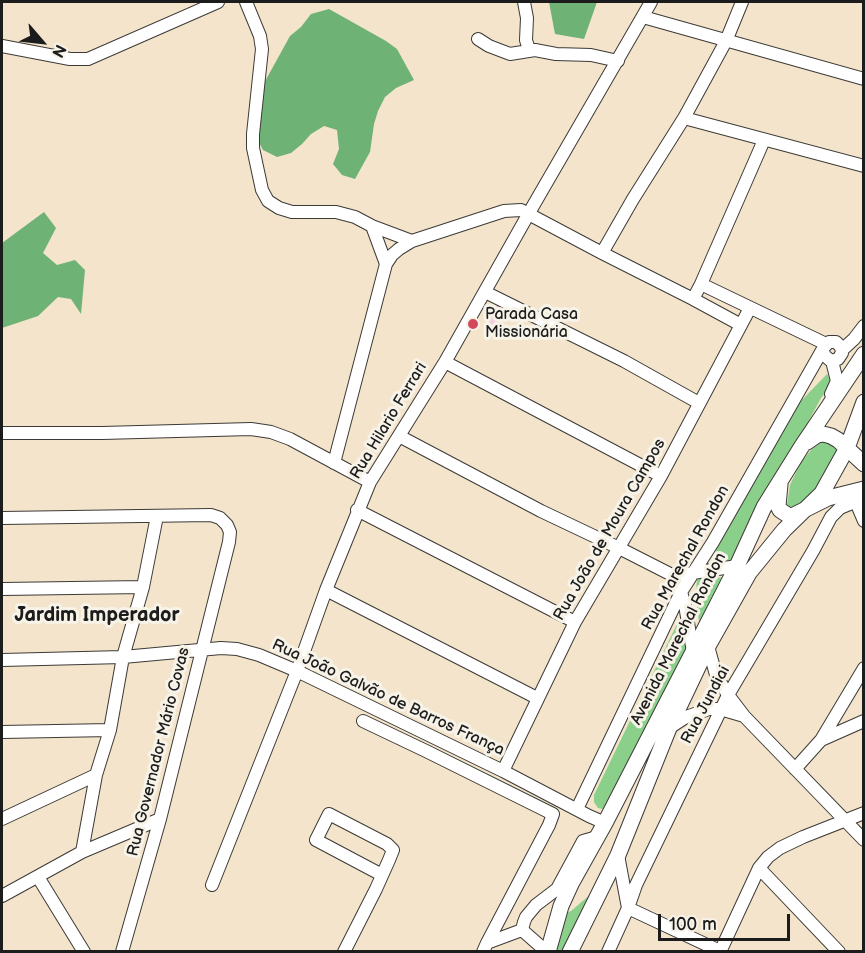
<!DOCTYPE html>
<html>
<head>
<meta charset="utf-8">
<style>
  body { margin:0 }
  #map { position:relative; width:865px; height:953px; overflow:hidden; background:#f3e4cb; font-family:"Balsamiq Sans",sans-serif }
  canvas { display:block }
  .frame { position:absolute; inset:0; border:3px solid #1c1c1c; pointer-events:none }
  .north { position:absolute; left:12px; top:12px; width:60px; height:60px; -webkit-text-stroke:4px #f7f3e8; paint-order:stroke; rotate:118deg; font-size:16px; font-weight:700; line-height:24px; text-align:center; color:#1c1c1c }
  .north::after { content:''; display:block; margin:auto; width:21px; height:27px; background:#1c1c1c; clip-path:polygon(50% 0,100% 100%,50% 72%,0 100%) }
  .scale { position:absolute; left:658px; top:914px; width:132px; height:27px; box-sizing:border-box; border:3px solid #1c1c1c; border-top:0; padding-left:8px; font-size:18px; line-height:21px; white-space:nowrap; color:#1c1c1c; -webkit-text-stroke:4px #f7f3e8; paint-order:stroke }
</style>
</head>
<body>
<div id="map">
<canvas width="865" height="953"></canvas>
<div class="frame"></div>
<div class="north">N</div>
<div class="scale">100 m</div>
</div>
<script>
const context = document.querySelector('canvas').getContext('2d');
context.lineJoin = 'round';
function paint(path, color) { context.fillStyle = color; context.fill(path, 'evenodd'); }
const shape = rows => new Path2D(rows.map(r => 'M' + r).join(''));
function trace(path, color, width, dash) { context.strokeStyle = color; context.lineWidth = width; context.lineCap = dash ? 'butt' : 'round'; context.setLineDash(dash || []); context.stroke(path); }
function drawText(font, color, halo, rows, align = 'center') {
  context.font = font + ' "Balsamiq Sans",sans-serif'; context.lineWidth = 6; context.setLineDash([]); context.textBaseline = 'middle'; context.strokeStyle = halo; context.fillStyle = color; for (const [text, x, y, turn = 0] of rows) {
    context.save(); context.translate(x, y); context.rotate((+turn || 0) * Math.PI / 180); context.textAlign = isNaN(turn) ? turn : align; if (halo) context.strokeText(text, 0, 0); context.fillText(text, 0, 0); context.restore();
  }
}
paint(shape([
  [497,304,506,310,496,330,486,325]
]), '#f4cfdd');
paint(shape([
  [827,374,831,381,830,387,821,398,732,564,722,566,716,559,716,549,800,402],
  [826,439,838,449,836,456,816,494,791,509,787,505,790,485,801,462,812,449],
  [705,576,715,578,725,577,700,625,697,611,696,591,697,580],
  [677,624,683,625,687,648,607,810,598,808,594,802,594,795],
  [598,888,565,951,554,952,565,913,571,911]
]), '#8ad08a');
paint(shape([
  [549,2,597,2,584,39,555,34],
  [329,9,386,41,397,49,414,80,396,88,385,97,378,111,374,124,370,152,355,179,342,175,333,164,339,149,337,130,324,126,311,134,302,144,291,153,277,157,263,150,256,137,252,105,290,36,301,27,311,14],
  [44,212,56,228,43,253,57,265,75,260,85,270,81,314,71,299,58,297,38,316,2,328,2,243]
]), '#6fb276');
const minor = shape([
  [246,2,260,36,262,49,253,134,253,148,262,190,268,201,279,208,292,212,336,212,355,217,372,226,412,241,504,211,521,210,602,253,693,299,701,284,826,344],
  [524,2,527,18,526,40,529,50],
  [643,17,864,79],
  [478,39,489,46,510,54,535,50,556,54,591,55,618,61],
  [2,46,70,59,88,59,218,2],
  [684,118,864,166],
  [372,226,386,264],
  [602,253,633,199,684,118,726,41,742,2],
  [701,284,764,140],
  [485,292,624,361,699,403],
  [693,299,741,325],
  [842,350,854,339,864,326],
  [445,362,661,476],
  [831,394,837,381,832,361],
  [2,433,102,433,251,429,271,432,290,439,370,482],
  [399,436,541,511,619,548,674,576,737,566],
  [334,463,386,264,392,255,399,249,412,241],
  [855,500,864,521],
  [357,510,575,622],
  [2,518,211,515,220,518,227,525,230,532,229,542,160,819,122,952],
  [2,589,143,587],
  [680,589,685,605,693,652],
  [326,590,537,698],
  [708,646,716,675,728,695,744,716,864,840],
  [2,660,123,657,221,648,237,649,259,655,297,671,503,771,589,816,605,823],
  [363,721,426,751,553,814,549,825,487,943],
  [669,728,686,717,709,709,720,709,744,716],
  [2,732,110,730],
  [821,740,864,721],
  [795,769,821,740,864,668],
  [503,771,575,622,661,476,750,308],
  [577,809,681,592,713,542,824,347,829,342,836,342,841,347,842,353,838,359,831,361,824,355,823,350],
  [2,819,96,775],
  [82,852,96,775,110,730,123,657,143,587,157,516],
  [618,855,628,908,722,952],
  [759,868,839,952],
  [38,877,84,952],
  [212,885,297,671,326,590,370,482,445,362,533,206,651,2],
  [557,889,583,841,597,837],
  [2,896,82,852,160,819],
  [344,952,376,889,389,860,393,850,387,844,329,814,316,840,382,875],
  [483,952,487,943,522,930],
  [547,952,522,930,524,922,526,917,536,905,557,889,572,882],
  [608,952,628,908,636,885,728,695,813,551,831,517,840,508,864,498],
  [720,952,759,868,768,857,780,848,803,837,864,813]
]);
const major = shape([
  [807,442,817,435,823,434,831,436,838,440,864,464],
  [780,484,778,506,780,510,789,516,794,515,828,498,864,489],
  [548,952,561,906,572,882,605,823,693,652,737,566,764,507,802,446,864,354],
  [570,952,618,855,669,728,708,646,749,573,784,530,822,493,847,448,864,402]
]);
trace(minor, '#3c3a36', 14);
trace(major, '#3c3a36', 17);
trace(minor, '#fff', 12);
trace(major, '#fff', 15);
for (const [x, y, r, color] of [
  [473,324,6,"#d1495b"]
]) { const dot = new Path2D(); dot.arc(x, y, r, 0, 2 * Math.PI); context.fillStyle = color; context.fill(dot); trace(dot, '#f7f3e8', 2); }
drawText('16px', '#1c1c1c', '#f7f3e8', [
  ["Parada Casa",485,315],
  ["Missionária",485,333]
], 'left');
drawText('16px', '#1c1c1c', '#f7f3e8', [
  ["Rua Hilario Ferrari",389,421,-59],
  ["Rua João de Moura Campos",610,530,-60],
  ["Rua Marechal Rondon",686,558,-61],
  ["Avenida Marechal Rondon",679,639,-63],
  ["Rua João Galvão de Barros França",388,698,25],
  ["Rua Jundiai",706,705,-62],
  ["Rua Governador Mário Covas",159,752,-76]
]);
drawText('bold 20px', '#1c1c1c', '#f7f3e8', [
  ["Jardim Imperador",97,616]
]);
</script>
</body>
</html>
